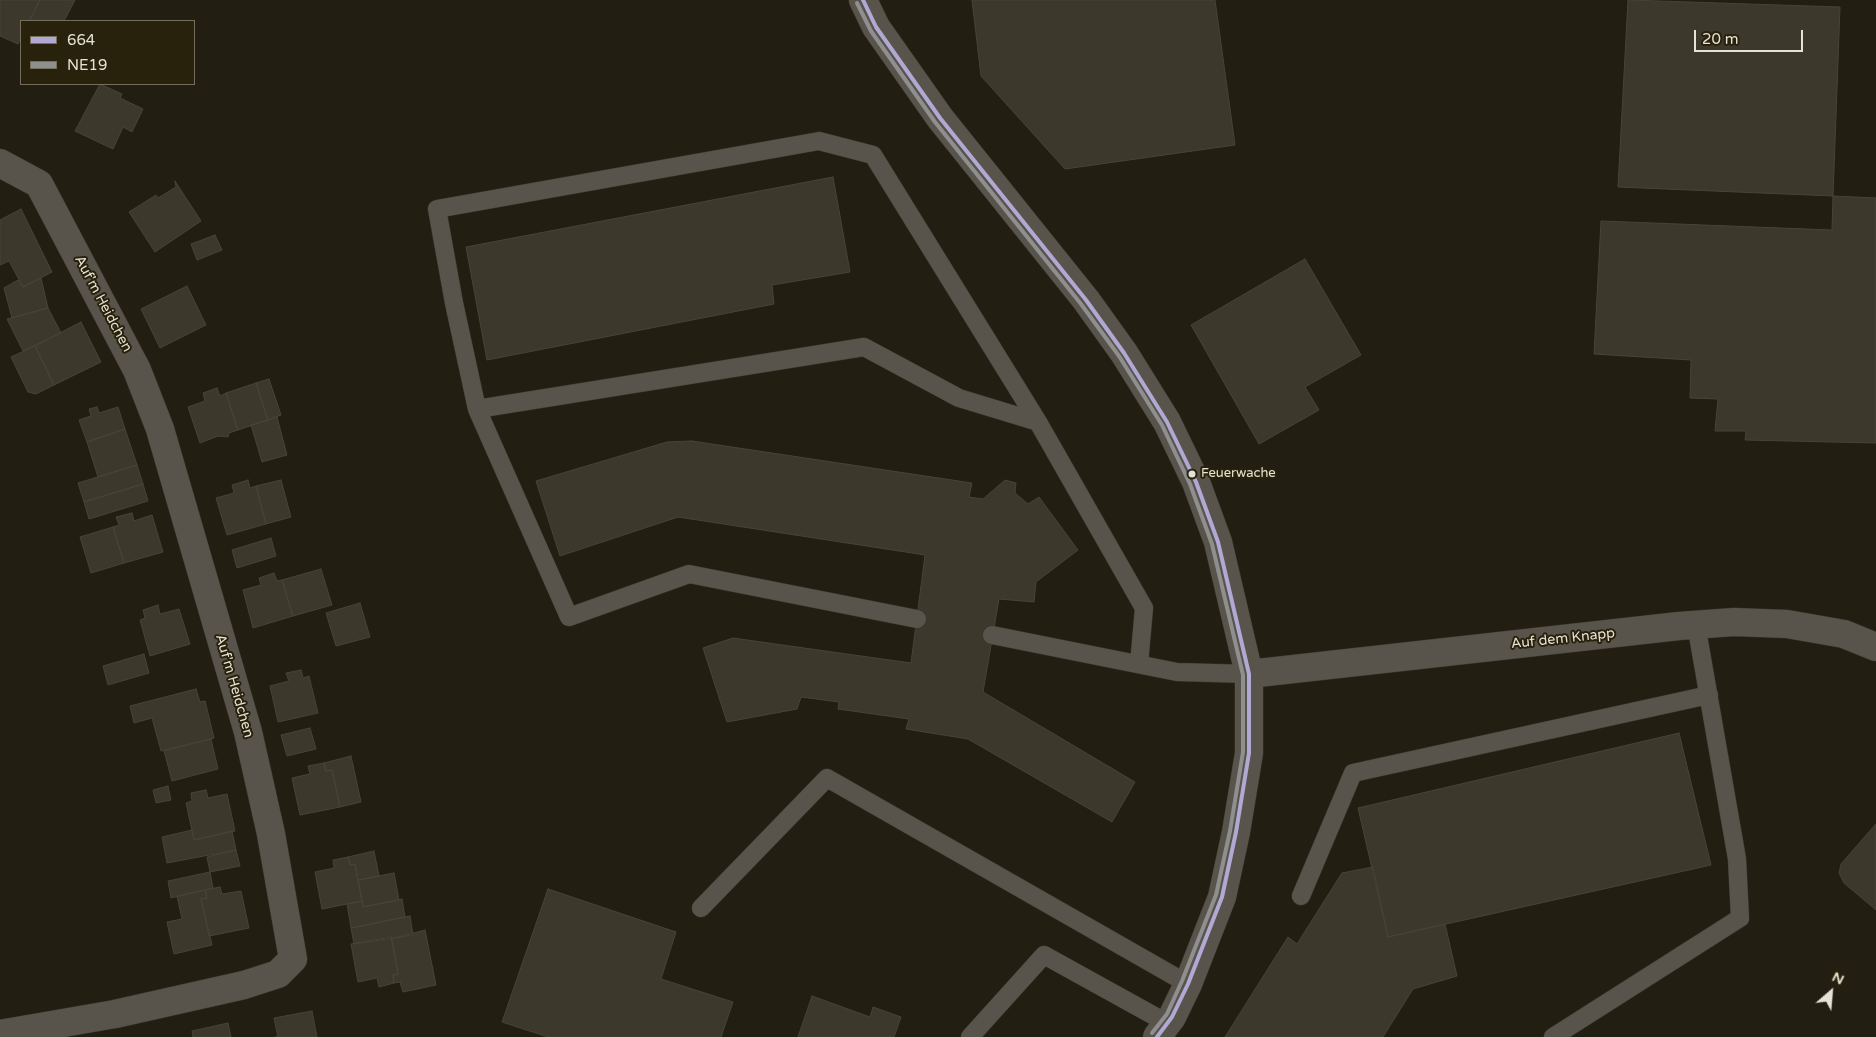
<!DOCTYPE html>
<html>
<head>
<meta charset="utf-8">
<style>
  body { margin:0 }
  #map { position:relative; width:1876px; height:1037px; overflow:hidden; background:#221e11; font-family:"Varela Round",sans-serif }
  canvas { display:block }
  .legend { position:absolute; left:20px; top:20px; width:175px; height:65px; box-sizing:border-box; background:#28210b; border:1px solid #746e5c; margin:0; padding:6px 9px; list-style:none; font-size:15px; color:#e6e2d5 }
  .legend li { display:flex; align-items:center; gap:10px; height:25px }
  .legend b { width:25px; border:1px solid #746e5c }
  .north { position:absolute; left:1806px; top:967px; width:50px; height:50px; -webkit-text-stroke:4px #28210b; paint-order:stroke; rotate:27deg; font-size:14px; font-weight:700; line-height:20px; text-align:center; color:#e6e2d5 }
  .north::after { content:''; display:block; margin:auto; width:18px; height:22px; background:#e6e2d5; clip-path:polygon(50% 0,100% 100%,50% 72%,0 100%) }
  .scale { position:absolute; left:1694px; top:30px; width:109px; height:22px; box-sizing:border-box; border:2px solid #e6e2d5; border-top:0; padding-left:6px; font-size:15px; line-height:18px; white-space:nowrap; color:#e6e2d5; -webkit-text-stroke:4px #28210b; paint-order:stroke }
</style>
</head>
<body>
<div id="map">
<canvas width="1876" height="1037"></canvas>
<ul class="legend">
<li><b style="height:6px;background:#b1a9d4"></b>664</li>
<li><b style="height:6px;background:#8f8f8f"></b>NE19</li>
</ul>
<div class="north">N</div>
<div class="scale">20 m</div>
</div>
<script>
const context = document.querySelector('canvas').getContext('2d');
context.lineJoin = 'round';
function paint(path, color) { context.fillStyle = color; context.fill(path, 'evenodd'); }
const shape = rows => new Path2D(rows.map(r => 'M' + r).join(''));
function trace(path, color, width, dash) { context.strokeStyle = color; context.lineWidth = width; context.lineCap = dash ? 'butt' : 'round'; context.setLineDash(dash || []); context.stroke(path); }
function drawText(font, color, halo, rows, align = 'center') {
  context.font = font + ' "Varela Round",sans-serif'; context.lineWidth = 4; context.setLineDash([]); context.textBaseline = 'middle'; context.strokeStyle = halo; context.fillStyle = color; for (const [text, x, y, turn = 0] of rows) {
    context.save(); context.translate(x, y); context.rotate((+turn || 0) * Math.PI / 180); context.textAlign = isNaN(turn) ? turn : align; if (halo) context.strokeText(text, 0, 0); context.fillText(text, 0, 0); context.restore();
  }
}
const building = shape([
  [0,0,40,0,29,21,21,21,21,38,18,44,0,36,0,0],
  [40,0,75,0,64,21,29,21,40,0],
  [972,0,1215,0,1235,145,1065,169,981,76,972,0],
  [1628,0,1840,7,1833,196,1618,187,1628,0],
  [100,84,122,94,120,98,143,109,132,132,123,127,113,149,75,131,100,84],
  [833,177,850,272,772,285,774,304,487,360,466,247,833,177],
  [175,181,201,221,155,252,129,212,156,195,158,198,176,187,175,181],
  [1833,196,1876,198,1876,443,1745,440,1746,431,1715,431,1718,399,1690,398,1691,360,1594,354,1601,221,1832,230,1833,196],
  [21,209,52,272,23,287,9,261,0,265,0,220,21,209],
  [215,235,222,250,197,260,191,244,215,235],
  [1305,259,1361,355,1305,387,1319,410,1259,444,1191,325,1305,259],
  [41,278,48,308,12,318,4,288,18,280,23,287,41,278],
  [187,286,206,325,160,348,141,309,187,286],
  [48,308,61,333,23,351,7,319,48,308],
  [81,322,101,362,54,385,35,346,81,322],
  [35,346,54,385,36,394,28,392,11,357,35,346],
  [269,379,281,415,268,420,256,383,269,379],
  [256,383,268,420,238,430,226,393,256,383],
  [217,388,220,396,226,393,238,430,229,433,228,437,218,436,200,443,188,407,205,401,203,393,217,388],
  [97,407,99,413,118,407,125,429,87,442,79,420,91,416,89,409,97,407],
  [277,417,287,455,262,462,251,425,277,417],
  [125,429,137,465,98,477,87,442,125,429],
  [692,441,972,483,969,497,983,499,1005,480,1016,483,1015,493,1028,504,1039,497,1078,550,1036,582,1034,602,999,599,983,692,1135,782,1112,822,968,739,906,729,909,719,838,709,839,702,801,697,797,709,727,722,703,648,733,638,911,663,925,555,678,517,560,556,536,481,667,442,692,441],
  [137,465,143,484,84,502,78,483,137,465],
  [248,480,250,488,256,486,266,524,227,535,216,498,234,493,232,485,248,480],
  [281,480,291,517,266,524,256,486,281,480],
  [143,484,148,501,89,519,84,502,143,484],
  [132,513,134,521,152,515,163,552,124,563,113,527,119,525,116,517,132,513],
  [113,527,124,563,91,573,80,537,113,527],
  [271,538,276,556,237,568,232,550,271,538],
  [321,569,332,605,293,616,282,580,321,569],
  [274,573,277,581,282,580,293,616,253,628,243,590,261,585,259,578,274,573],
  [360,603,370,637,336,646,326,613,360,603],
  [158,605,160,614,179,609,190,644,150,656,140,620,145,618,143,610,158,605],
  [144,654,149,673,108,685,103,666,144,654],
  [301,670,303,678,309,676,318,713,278,722,270,686,289,681,286,673,301,670],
  [196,689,200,702,205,701,214,738,161,751,152,718,134,723,130,706,196,689],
  [310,728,316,749,287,756,281,735,310,728],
  [1679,733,1711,865,1388,937,1358,808,1679,733],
  [211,739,218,769,172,781,164,751,211,739],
  [351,756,361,802,340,807,332,770,326,771,324,763,351,756],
  [324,763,326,771,332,770,340,807,300,815,292,778,310,774,308,766,324,763],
  [168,786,171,800,156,803,153,790,168,786],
  [206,790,208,798,227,794,235,831,194,840,186,803,192,801,191,793,206,790],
  [1875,825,1876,824,1876,910,1844,883,1839,873,1841,864,1875,825],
  [192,830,194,840,232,831,236,850,167,863,162,837,192,830],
  [236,850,240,866,210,872,207,857,236,850],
  [374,851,379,876,358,880,355,864,350,865,348,857,374,851],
  [348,857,350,865,355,864,362,901,322,909,315,872,334,868,333,860,348,857],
  [1373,867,1388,937,1445,924,1457,976,1413,989,1383,1037,1225,1037,1288,937,1297,944,1342,873,1373,867],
  [210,872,213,888,171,898,168,881,210,872],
  [394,873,399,900,363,907,358,880,394,873],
  [220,887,222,894,241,891,249,928,209,936,201,899,207,898,205,890,220,887],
  [548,889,676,932,661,979,733,1002,721,1037,548,1037,502,1022,548,889],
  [205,890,207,898,201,899,212,945,174,954,167,922,182,919,177,896,205,890],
  [402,899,405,917,351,928,347,904,362,901,363,907,402,899],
  [410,916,413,935,354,944,351,928,410,916],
  [425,930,436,985,403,992,400,982,394,983,393,975,398,974,392,939,425,930],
  [391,937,398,974,393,975,394,983,379,987,377,978,358,982,351,944,391,937],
  [812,996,870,1017,873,1007,901,1017,894,1037,798,1037,812,996],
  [312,1011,317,1037,275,1037,278,1037,274,1018,312,1011],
  [228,1023,231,1037,193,1037,192,1031,228,1023]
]);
paint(building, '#3c382b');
trace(building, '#474439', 1);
const service = shape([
  [477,409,454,303,437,209,819,141,873,155,1038,422],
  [917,619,689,574,569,617,477,409,864,347,959,398,1038,422,1144,608,1139,664],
  [992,635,1177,672,1249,674],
  [1301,896,1353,773,1709,695],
  [701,908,827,778,1188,984],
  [970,1037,1044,955,1167,1023],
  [1553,1037,1740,918,1737,859,1696,624]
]);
const minor = shape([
  [863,0,876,27,940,118,1086,300,1124,353,1167,422,1196,482,1218,542,1249,674,1249,753,1236,832,1222,897,1188,984,1172,1017,1157,1037],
  [0,163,39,184,137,370,160,429,248,732,271,834,293,959,278,974,244,985,115,1014,0,1034],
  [1249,674,1679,626,1734,622,1787,624,1844,634,1876,647]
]);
trace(service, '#3b372f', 19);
trace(minor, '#3b372f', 29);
trace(service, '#58544c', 18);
trace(minor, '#58544c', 28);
trace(shape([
  [863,0,876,27,940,118,1086,300,1124,353,1167,422,1196,482,1218,542,1249,674,1249,753,1236,832,1222,897,1188,984,1172,1017,1157,1037]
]), '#b1a9d4', 4);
trace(shape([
  [857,3,871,31,935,122,1081,304,1119,356,1162,425,1190,484,1212,544,1243,675,1243,752,1230,831,1216,895,1182,981,1167,1014,1152,1033]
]), '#8f8f8f', 4);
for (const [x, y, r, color] of [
  [1192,474,4.5,"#e6e2d5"]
]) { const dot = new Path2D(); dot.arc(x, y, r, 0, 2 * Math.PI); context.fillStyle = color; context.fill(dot); trace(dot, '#28210b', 2); }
drawText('13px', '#e6e2d5', '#28210b', [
  ["Feuerwache",1201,474]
], 'left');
drawText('14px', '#e6e2d5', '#28210b', [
  ["Auf'm Heidchen",103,304,62],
  ["Auf dem Knapp",1563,639,-6],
  ["Auf'm Heidchen",234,686,74]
]);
</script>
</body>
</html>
